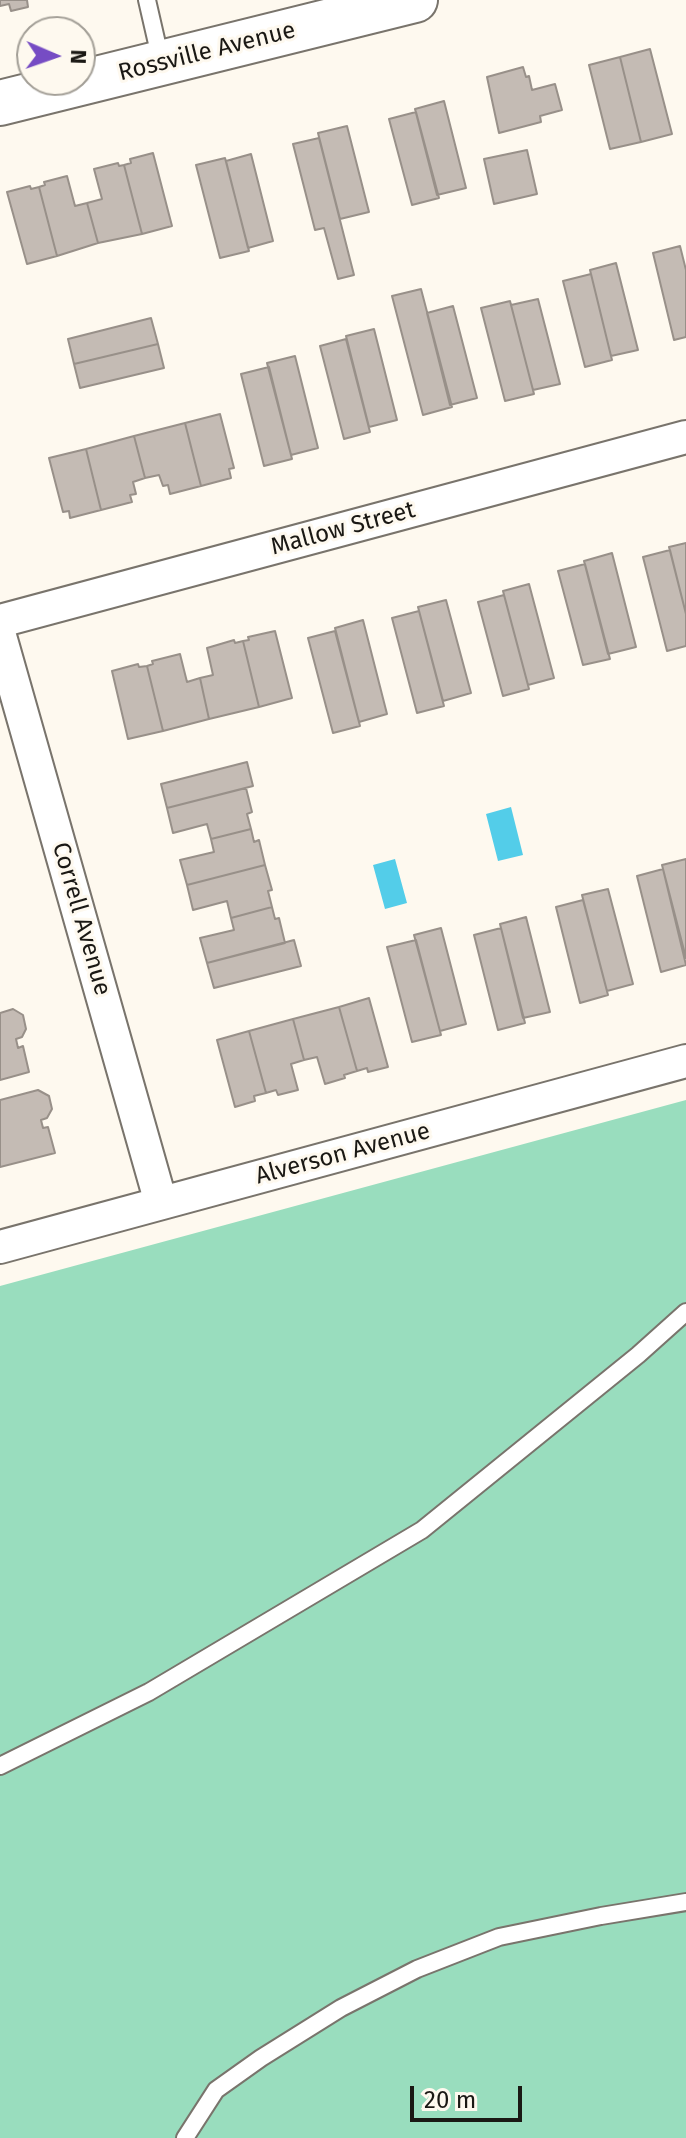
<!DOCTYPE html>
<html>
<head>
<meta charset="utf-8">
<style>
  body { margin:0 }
  #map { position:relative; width:686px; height:2138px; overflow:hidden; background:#fef9ef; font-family:"Fira Sans",sans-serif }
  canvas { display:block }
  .north { position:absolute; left:16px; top:16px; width:80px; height:80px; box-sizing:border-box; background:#fef9ef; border:2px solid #a39f97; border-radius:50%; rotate:92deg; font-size:22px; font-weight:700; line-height:32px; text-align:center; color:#1a1814 }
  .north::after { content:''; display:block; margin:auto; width:28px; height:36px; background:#764cc4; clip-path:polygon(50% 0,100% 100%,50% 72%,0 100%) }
  .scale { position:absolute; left:410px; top:2086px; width:112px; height:36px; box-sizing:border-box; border:4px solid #1a1814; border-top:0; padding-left:10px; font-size:24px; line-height:28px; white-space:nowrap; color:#1a1814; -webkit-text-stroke:6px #fef9ef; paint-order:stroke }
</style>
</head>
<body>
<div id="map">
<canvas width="686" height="2138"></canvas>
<div class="north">N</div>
<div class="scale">20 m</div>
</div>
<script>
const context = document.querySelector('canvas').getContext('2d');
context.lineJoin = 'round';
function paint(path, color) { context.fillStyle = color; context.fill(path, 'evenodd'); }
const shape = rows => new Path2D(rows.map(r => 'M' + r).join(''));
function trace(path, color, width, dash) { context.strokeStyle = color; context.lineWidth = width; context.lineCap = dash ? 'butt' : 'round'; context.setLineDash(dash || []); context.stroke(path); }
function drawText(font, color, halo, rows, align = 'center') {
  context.font = font + ' "Fira Sans",sans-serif'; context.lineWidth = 6; context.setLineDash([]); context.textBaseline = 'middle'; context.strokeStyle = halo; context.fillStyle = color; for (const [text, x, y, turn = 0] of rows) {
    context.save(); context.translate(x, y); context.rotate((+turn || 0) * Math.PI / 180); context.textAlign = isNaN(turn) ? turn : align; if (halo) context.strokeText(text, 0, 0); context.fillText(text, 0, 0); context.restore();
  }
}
paint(shape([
  [686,1100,686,2138,0,2138,0,1286]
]), '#99ddbe');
paint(shape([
  [511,807,523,855,498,861,486,814],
  [395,859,407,903,385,909,373,865]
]), '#53cde9');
const building = shape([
  [0,0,27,0,28,7,11,11,9,4,0,6,0,0],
  [650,49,672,134,641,142,620,57,650,49],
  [620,57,641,142,610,149,589,65,620,57],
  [523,67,526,77,529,76,532,90,555,84,562,110,540,116,541,122,499,133,487,77,523,67],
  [444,101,466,188,437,195,415,109,444,101],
  [416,112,439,198,412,205,389,119,416,112],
  [347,126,369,212,340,219,318,133,347,126],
  [319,138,354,275,338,279,324,228,315,230,293,144,319,138],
  [527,150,537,194,494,204,484,159,527,150],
  [153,153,172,226,142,234,124,165,131,163,130,159,153,153],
  [251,154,273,241,248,248,226,161,251,154],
  [225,158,249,251,220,258,196,165,225,158],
  [118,163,119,166,124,165,142,234,98,243,87,203,102,199,94,169,118,163],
  [67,176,75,206,87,203,98,243,57,256,39,187,45,185,44,182,67,176],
  [30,186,31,189,39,187,57,256,27,264,7,192,30,186],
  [680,246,686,270,686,337,674,340,653,253,680,246],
  [616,263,638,350,611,356,590,270,616,263],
  [591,274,612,360,585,367,563,281,591,274],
  [421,289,452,407,423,415,392,296,421,289],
  [538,299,560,384,533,390,511,305,538,299],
  [510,301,534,394,505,401,481,308,510,301],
  [453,306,477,398,450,405,427,313,453,306],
  [151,318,158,344,74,364,68,339,151,318],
  [374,329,397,420,369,427,346,336,374,329],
  [346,339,370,432,344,439,320,346,346,339],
  [158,344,164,368,80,388,74,364,158,344],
  [295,356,318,448,291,455,267,363,295,356],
  [269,367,292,459,264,466,241,374,269,367],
  [220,414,234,468,229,469,231,478,201,486,185,423,220,414],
  [185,423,201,486,170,494,168,485,163,486,159,475,145,478,134,436,185,423],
  [134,436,145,478,133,482,136,494,130,495,132,502,101,510,86,449,134,436],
  [86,449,101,510,70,518,69,511,63,512,49,458,86,449],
  [686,543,686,614,669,547,686,543],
  [670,550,686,614,686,646,667,651,643,557,670,550],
  [612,553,636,647,608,654,584,561,612,553],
  [585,564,610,659,583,665,558,571,585,564],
  [529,584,554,678,528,685,503,591,529,584],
  [504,595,529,689,503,696,478,602,504,595],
  [446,600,471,693,443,701,418,607,446,600],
  [419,611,444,706,417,713,392,618,419,611],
  [363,620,387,714,359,722,335,628,363,620],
  [275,631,292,698,259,707,243,641,249,640,248,637,275,631],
  [335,631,360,726,333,733,308,638,335,631],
  [234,640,235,643,243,641,259,707,209,719,200,678,213,675,207,648,234,640],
  [180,654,187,682,200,678,209,719,163,731,147,666,153,664,152,661,180,654],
  [138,664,139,667,147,666,163,731,128,739,112,671,138,664],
  [247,762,253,786,167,808,161,784,247,762],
  [246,788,252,812,247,814,251,829,211,839,207,824,173,833,167,808,246,788],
  [251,829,254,842,259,840,265,865,187,885,180,860,214,852,211,839,251,829],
  [686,859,686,958,662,865,686,859],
  [265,865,272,890,268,891,272,907,231,918,227,901,193,910,187,885,265,865],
  [663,869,686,965,661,972,637,876,663,869],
  [608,889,633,984,607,991,582,895,608,889],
  [583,900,608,995,580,1003,556,907,583,900],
  [272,907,275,919,279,918,285,943,207,963,200,938,234,930,231,918,272,907],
  [526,917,550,1012,523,1018,500,924,526,917],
  [441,928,466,1024,440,1031,414,935,441,928],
  [501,928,525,1023,498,1030,474,935,501,928],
  [294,940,301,966,214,988,207,963,294,940],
  [416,940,441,1035,412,1042,387,947,416,940],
  [369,998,388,1067,368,1072,367,1068,357,1071,339,1007,369,998],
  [339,1007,357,1071,344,1075,345,1078,325,1084,317,1057,304,1060,293,1019,339,1007],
  [13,1009,23,1015,26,1029,22,1037,16,1039,18,1048,23,1046,29,1072,0,1080,0,1013,13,1009],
  [293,1019,304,1060,291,1064,298,1090,278,1095,276,1090,266,1093,249,1031,293,1019],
  [249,1031,266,1093,254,1096,255,1101,235,1107,217,1040,249,1031],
  [38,1090,49,1096,52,1109,47,1118,41,1120,43,1128,48,1127,55,1153,0,1167,0,1100,38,1090]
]);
paint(building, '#c4bbb4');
trace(building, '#989089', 2);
const lane = shape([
  [147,0,161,61],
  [0,1766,149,1692,422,1530,638,1355,686,1312],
  [185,2138,216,2090,261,2058,341,2008,417,1969,499,1937,601,1916,686,1902]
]);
const street = shape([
  [0,621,686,437],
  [0,636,161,1203],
  [0,1247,686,1061]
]);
const secondary = shape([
  [0,103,415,0]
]);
trace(lane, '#79746c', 20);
trace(street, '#79746c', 36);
trace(secondary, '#79746c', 48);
trace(lane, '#fff', 16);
trace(street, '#fff', 32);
trace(secondary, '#fff', 44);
drawText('24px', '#1a1814', '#fef9ef', [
  ["Rossville Avenue",207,52,-14],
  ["Mallow Street",343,529,-15],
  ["Correll Avenue",81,919,74],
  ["Alverson Avenue",343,1154,-15]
]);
</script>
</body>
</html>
